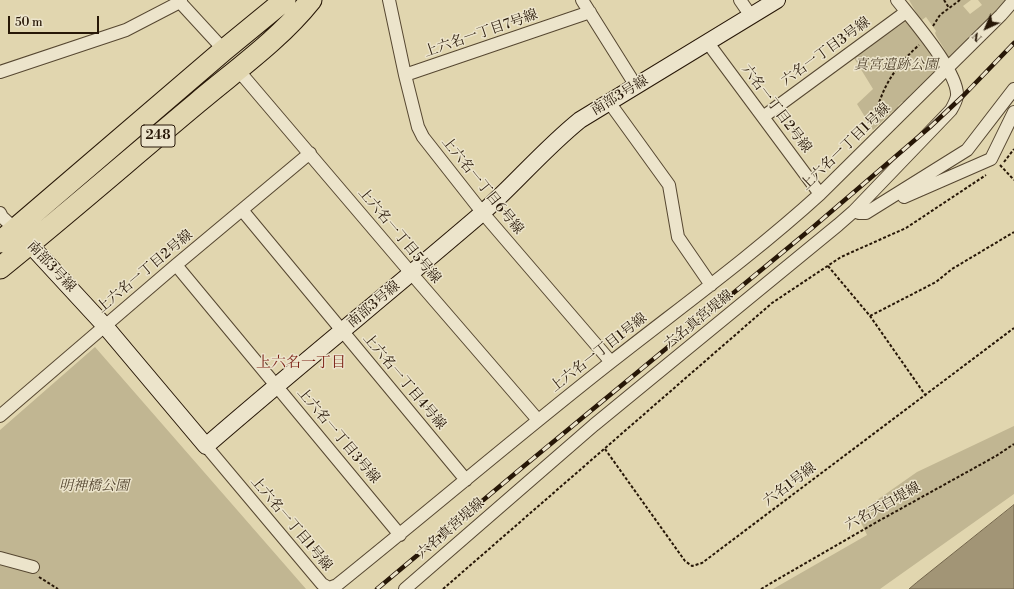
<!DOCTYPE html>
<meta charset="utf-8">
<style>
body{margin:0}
#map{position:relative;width:1014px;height:589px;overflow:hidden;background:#e1d6af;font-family:"Libre Bodoni",serif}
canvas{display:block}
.north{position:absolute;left:966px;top:8px;width:40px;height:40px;-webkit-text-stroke:3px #ece4cb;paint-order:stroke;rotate:224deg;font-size:11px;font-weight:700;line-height:16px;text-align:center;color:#271707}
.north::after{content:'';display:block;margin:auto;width:14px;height:18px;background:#271707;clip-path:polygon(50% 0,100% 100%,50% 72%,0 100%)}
.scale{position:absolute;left:8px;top:16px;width:91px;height:18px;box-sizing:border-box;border:2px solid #271707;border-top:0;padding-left:5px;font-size:12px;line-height:14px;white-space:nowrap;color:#271707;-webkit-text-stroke:3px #ece4cb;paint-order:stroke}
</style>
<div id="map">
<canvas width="1014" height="589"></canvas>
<div class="north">N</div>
<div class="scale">50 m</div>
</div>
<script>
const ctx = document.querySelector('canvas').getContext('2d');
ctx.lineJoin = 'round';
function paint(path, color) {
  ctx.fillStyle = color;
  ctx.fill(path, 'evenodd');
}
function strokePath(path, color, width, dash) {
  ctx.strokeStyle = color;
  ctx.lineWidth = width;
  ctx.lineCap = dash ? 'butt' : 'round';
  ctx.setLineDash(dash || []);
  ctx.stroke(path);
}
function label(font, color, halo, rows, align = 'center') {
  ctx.font = font + ' "Libre Bodoni","Noto Serif JP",serif';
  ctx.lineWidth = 3;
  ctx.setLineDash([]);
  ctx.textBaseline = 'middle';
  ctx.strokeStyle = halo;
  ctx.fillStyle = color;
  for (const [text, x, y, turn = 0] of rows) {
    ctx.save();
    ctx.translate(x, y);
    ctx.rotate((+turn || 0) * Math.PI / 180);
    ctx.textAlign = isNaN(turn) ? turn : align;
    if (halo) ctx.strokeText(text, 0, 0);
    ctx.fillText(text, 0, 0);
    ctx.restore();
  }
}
paint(new Path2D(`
 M909,0h62l-8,6 7,8 12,-9 -4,-5h33l-59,59 -5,-3c-2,-9 -9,-15 -12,-23l1,-2 -10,-14 -4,3 -5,-6z
 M909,19l32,46 -32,31v3l-4,4 -3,-1 -4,4 1,4 -6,1 -20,19 -16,-26 16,-15 -19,-31z
 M95,347l211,242h-306v-159z
 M1014,426v68l-134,95h-107l94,-54 -10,-21 60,-42z`), '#c1b692');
const water = new Path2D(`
 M1014,505v84h-105l7,-6z`);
paint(water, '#a29576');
strokePath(water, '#71634a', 1);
const street = new Path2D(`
 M178,0l46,50
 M389,0l16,75 13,52 5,10 59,75 129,150
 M582,0l54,86
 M740,0l11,16
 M708,43l112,151
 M238,70l173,203 127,147
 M0,72l126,-42 54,-28 1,-2
 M405,75l185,-63
 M609,102l60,83 9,52 33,48
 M763,117l143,-105
 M904,197l87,-38 23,-47
 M242,210l224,270
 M854,211l97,-101c3,-5 5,-9 6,-14 2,-23 -45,-77 -60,-96
 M0,213l2,4 13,12
 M176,265l224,270
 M0,416l176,-151 134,-112
 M206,446l116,138 7,4 8,-3c92,-74 181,-150 274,-223 70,-55 143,-108 209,-168l181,-179 13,-15
 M0,558l33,9
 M405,589l189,-164 244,-200 16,-14 5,2h7l101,-63 47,-61`);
const secondary = new Path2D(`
 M22,236l83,90 101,120c91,-79 184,-154 275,-232 34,-30 63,-65 99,-94l197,-120`);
const highway = new Path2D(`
 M0,242l224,-192 61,-50
 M0,268c67,-54 131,-110 197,-165 39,-33 82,-63 114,-103`);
strokePath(street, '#564731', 14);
strokePath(secondary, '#271707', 18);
strokePath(highway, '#271707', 23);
strokePath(new Path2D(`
 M944,0l5,8
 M933,26l7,-11 20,-15
 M879,121l-3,-8 1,-4c8,-27 21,-45 42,-64
 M1004,162l10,-13
 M1000,165l14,15
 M828,266l42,50 56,80
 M870,316l66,-34 16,-13 62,-37
 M605,449l80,112 7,5 10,-3 312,-235
 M39,577l19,12
 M443,589l329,-286 69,-46 65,-29 80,-53
 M761,589l114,-66 121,-67 18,-12`), '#271707', 2, [3, 2]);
strokePath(street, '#ece4cb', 12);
strokePath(secondary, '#ece4cb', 16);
strokePath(highway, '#e1d6af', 21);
const rail = new Path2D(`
 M377,589l147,-123 288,-238 118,-101 33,-31 51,-53`);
strokePath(rail, '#271707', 4.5);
strokePath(rail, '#ece4cb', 3, [9]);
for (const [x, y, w] of [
 [158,136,34]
]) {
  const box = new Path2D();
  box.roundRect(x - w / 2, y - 11, w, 22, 3);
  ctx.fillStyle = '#ece4cb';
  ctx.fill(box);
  strokePath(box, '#271707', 1);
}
label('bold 13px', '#271707', null, [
 ["248",158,136]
]);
label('14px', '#271707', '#ece4cb', [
 ["上六名一丁目7号線",481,34,-19],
 ["六名一丁目3号線",826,52,-36],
 ["南部3号線",620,96,-31],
 ["六名一丁目2号線",776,109,53],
 ["上六名一丁目1号線",846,147,-44],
 ["上六名一丁目6号線",482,186,51],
 ["上六名一丁目5号線",399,236,50],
 ["南部3号線",51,267,47],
 ["上六名一丁目2号線",145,272,-40],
 ["南部3号線",374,305,-40],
 ["六名真宮堤線",699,320,-39],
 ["上六名一丁目1号線",599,353,-38],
 ["上六名一丁目4号線",404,382,50],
 ["上六名一丁目3号線",338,436,50],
 ["六名1号線",790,485,-37],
 ["六名天白堤線",883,507,-29],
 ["上六名一丁目1号線",291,524,50],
 ["六名真宮堤線",451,529,-41]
]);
label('italic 14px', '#554731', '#ece4cb', [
 ["真宮遺跡公園",896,66],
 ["明神橋公園",94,487]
]);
label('15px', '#7a1f14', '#ece4cb', [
 ["上六名一丁目",301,363]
]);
</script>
